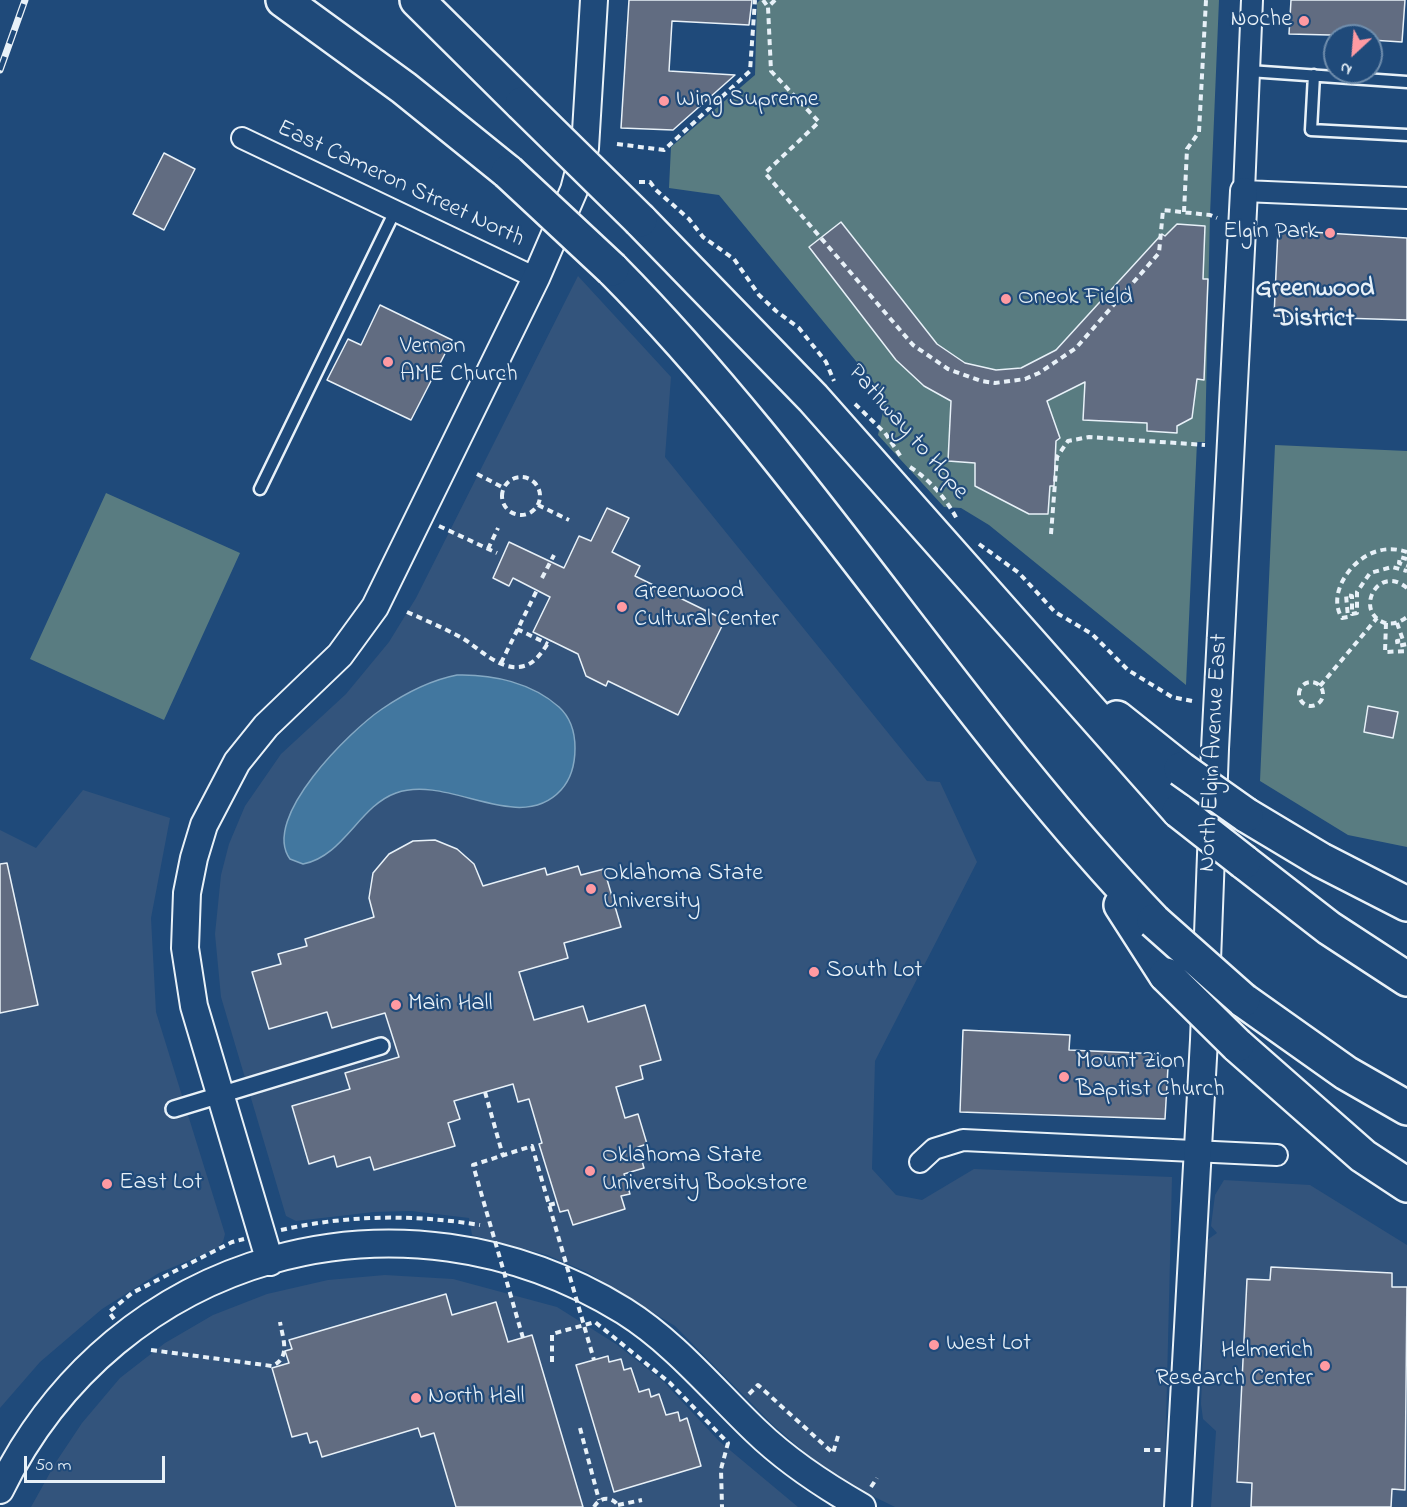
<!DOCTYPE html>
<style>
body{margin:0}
#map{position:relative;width:1407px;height:1507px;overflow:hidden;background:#1f4a7a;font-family:"Indie Flower",sans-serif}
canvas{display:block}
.north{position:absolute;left:1323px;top:24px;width:60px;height:60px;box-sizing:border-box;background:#1f4a7a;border:2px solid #6f8dac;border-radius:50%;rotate:206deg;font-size:16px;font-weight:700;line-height:24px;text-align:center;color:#e8f1f8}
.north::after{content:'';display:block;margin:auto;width:21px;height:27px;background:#ff9aa2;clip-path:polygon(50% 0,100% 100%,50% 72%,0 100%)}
.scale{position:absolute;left:24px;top:1456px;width:141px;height:27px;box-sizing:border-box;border:3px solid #e8f1f8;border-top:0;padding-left:8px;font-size:18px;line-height:21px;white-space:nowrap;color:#e8f1f8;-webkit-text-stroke:4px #1f4a7a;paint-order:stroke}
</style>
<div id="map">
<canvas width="1407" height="1507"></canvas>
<div class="north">N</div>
<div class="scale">50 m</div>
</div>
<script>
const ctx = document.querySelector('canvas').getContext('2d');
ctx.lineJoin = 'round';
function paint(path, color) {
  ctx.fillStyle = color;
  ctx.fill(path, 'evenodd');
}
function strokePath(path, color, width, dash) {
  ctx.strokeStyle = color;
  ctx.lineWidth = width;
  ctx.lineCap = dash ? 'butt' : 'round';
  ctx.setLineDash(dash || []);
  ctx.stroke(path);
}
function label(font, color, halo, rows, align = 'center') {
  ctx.font = font + ' "Indie Flower",sans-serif';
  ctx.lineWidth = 4.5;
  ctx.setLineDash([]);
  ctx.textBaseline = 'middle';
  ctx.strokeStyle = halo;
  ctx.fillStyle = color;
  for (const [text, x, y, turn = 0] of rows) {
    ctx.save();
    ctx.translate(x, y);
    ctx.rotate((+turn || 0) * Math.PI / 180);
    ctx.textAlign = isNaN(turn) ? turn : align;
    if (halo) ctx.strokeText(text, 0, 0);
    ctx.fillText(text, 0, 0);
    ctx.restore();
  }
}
paint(new Path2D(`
 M578,276l93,101 -6,80 262,324 13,1 37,80 -102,199 -3,108 24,26 26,5 52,-31 198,8 -8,330h-269l-41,-20 -44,-30 -38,-33 -97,-98 -88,-54 -40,-17 -75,-20 -3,-17 -58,-7 -37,1 -78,9 -10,-5 -65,-219 -6,-63 6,-59 8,-31 16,-38 36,-52 65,-60 43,-52 27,-44z
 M83,790l87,28 -19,100 5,94 69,222 -2,8 -7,7 -57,24 -57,36 -62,53 -40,46v-578l36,18z
 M1224,1180l86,5 97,60v262h-196l5,-76 -13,-12 -2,-15 6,-164 10,-7 -6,-7 4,-31z
 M385,1275l68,4 104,28 59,37 47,37 56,60 79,66h-767l25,-45 26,-39 38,-45 45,-35 48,-28 54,-21 61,-14z`), '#33547c');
paint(new Path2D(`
 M760,0h459l-9,215 -5,227h-8l-11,243 -197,-160 -28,-17 -17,-1 -66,-72 6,-28 -10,-24 -155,-188 -50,-7 2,-41 84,-72 2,-72z
 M1275,445l132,6v396l-59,-12 -88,-54z
 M106,493l134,60 -76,167 -134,-61z`), '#597c81');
const water = new Path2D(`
 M457,675c36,-1 75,8 102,32 12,11 16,25 16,41 0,15 -4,31 -14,42 -42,46 -112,-16 -165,3 -37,13 -52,63 -93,71l-13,-5c-30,-41 61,-129 92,-150 22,-15 49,-29 75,-34z`);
paint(water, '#42779f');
strokePath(water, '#84a8c3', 1.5);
const building = new Path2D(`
 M629,0h123l-3,25 -77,-4 -3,50 66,4 -62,55 -52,-2z
 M1291,0h114l-3,42 -31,-2v-4l-82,-2z
 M164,153l31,16 -31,61 -31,-16z
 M841,222l96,122 28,19 31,7 25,-2 35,-18 106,-116 3,2 12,-12 28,2 -2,53h5l-4,101 -7,-1 -5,39 -15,8v7l-30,-2v-8l-64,-3 2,-38 -38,19 13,37 -4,3 -2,45h-4l-2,28h-19l-54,-28v-23l-27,-2 3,-60 -27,-15 -28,-26 -87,-113z
 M1278,230l129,8v82l-133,-4z
 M380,305l72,35 -41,80 -84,-40 21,-41 13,6z
 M607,508l22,10 -17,34 28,14 -5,10 90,44 -47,95 -70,-34 -2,5 -20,-10 -8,-22 -45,-22 17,-35 -37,-19 -4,8 -16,-8 16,-36 55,26 15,-32 12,5z
 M1368,706l30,6 -5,26 -29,-6z
 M435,840l22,9 17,15 9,22 62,-18 2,7 31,-9 3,9 23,-6 17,58 -57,16 4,15 -49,14 15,48 49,-14 5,16 57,-17 16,55 -21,6 3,13 -27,8 9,31 13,-4 9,30 -9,3 6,21 -20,6 6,20 -9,2 4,13 -52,16 -5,-15 -8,2 -21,-68 3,-1 -13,-44 -11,3 -5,-18 -59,17 6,18 -12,4 7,23 -81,24 -4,-13 -33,10 -3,-11 -25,8 -17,-58 58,-17 -5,-16 54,-16 -14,-44 -53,15 -5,-16 -58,17 -17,-57 29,-8 -3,-10 29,-8 -2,-7 69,-22 -5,-19 4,-25 16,-19 24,-13z
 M7,863l31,142 -38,8v-149z
 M963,1030l107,5 -1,15 91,4 -1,13h9l-3,52 -205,-7z
 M1271,1267l121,6v14h15l-2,203 -13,-1 -1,18h-140l1,-24 -15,-1 10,-203 23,1z
 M446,1294l6,21 44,-13 12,40 24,-7 51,172h-127l-22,-74 -13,4 -3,-9 -96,29 -5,-16 -7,2 -3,-10 -15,4 -20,-69 17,-5 -4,-12 7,-2 -3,-9z
 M608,1356l1,6 12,-3 3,11 7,-2 8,24 10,-3 2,8 8,-3 7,21 12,-3 2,9 7,-3 14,48 -87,26 -38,-127z`);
paint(building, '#616c81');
strokePath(building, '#e8f1f8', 1.5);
const service = new Path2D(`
 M1249,71l158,11
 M1314,75l-3,55 96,5
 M260,489l136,-280`);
const pedestrian = new Path2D(`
 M174,1109l207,-63`);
const minor = new Path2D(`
 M1252,0l-8,191 163,7
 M242,138l294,140
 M920,1162l14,-13 29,-9 314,15`);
const tertiary = new Path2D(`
 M270,1262l-76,-256 -9,-58 2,-55 7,-35 10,-33 33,-63 29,-36 74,-71 35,-48 161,-329 38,-88 11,-42 9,-148
 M0,1490c116,-238 401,-316 624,-179 51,32 89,79 132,120 31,30 69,55 106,76
 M1178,1507l26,-467 11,-291 29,-558`);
const motorway = new Path2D(`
 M283,0l121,88 104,84
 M417,0l105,104
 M640,220l173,178 366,413
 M612,269c199,201 346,448 542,652
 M1117,718l64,51
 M1246,815l75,45 86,44
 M1244,862l85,66 78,51
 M1121,905l45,70
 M1243,1000l103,73 61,35
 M1237,1045l126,111 44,29`);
strokePath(service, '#e8f1f8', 15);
strokePath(pedestrian, '#e8f1f8', 20);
strokePath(minor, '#e8f1f8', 24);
strokePath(tertiary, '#e8f1f8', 30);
strokePath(motorway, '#e8f1f8', 38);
strokePath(new Path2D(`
 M763,0l5,7
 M775,0l-7,7 3,64 48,51 -54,51 148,172 35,24 33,12 14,2 30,-4 14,-6 37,-25 83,-95 4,-43 47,5 7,3
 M617,144l47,6 86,-79 5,-71
 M639,182h11l6,8 33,29 14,18 31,22 25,36 17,16 23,17 27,34 8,19
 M1184,212l3,-63 12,-17 7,-132
 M855,404l30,29 16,24
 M910,467c21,14 36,31 48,54
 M477,474l27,14
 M502 496a19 19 0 1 1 38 0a19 19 0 1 1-38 0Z
 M538,505l31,15
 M439,526l58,27
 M1051,534l6,-77 11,-16 21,-4 116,8
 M979,544l40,29 36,39 37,22 36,36 44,27 20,4
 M488,549l10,-21
 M1407,552c-9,-3 -19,-4 -29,-1 -25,6 -52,42 -36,67l6,-1 -2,-22 6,1v18l5,-1v-21l13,-19 22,-6 15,4
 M1407,559l-7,-2 -1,6 8,3
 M542,578l12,-23
 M1407,588c-29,-25 -54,24 -22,35 8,2 15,-1 22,-6
 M407,612c18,8 37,16 55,26 17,10 40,35 62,28 12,-3 20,-17 26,-26
 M1386,623l-1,29 22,-1
 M1397,623l6,17 -6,1 1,5 9,-2
 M517,629l31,15
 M501,663l37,-75
 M1299 694a12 12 0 1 1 24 0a12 12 0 1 1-24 0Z
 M1320,686l57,-68
 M485,1092l18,64
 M549,1205l8,-2
 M281,1230c66,-15 132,-16 199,-5
 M114,1319l-5,-7 23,-19 100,-51 12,-3
 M151,1350l121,16c19,-8 11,-27 8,-44
 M552,1362v-28l43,-12 75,61 58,60 -7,26 1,38
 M749,1394l9,-9 75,68 5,-17
 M580,1428l19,72
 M1144,1450h17
 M871,1487l6,-9
 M618,1505l24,-5
 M594,1507c6,-11 19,-11 25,0`), '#e8f1f8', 4, [6, 4.5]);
strokePath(service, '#1f4a7a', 10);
strokePath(pedestrian, '#1f4a7a', 15);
strokePath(minor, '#1f4a7a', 20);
strokePath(tertiary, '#1f4a7a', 26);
strokePath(motorway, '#1f4a7a', 33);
const rail = new Path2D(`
 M0,70l25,-70`);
strokePath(rail, '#e8f1f8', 7);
strokePath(rail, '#1f4a7a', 4.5, [14]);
const motorwayBridge = new Path2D(`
 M522,104l118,116
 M508,172l104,97
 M1181,769l65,46
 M1179,811l65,51
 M1154,921l89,79
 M1166,975l71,70`);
strokePath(motorwayBridge, '#e8f1f8', 38, []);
strokePath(new Path2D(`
 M523,1338l-50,-173 59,-19 62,214`), '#e8f1f8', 4, [6, 4.5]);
strokePath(motorwayBridge, '#1f4a7a', 33);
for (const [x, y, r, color] of [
 [1304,21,6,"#ff9aa2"],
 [664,101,6,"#ff9aa2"],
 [1330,233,6,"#ff9aa2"],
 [1006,299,6,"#ff9aa2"],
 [388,362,6,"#ff9aa2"],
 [622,607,6,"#ff9aa2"],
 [591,889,6,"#ff9aa2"],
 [814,972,6,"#ff9aa2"],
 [396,1005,6,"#ff9aa2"],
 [1064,1077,6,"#ff9aa2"],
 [590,1171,6,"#ff9aa2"],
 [107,1184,6,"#ff9aa2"],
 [934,1345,6,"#ff9aa2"],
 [1325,1366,6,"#ff9aa2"],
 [416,1398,6,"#ff9aa2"]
]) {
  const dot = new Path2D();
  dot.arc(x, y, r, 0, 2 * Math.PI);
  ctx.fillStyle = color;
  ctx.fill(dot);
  strokePath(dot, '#1f4a7a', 2);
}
label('24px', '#e8f1f8', '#1f4a7a', [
 ["Noche",1292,21,"right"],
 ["Wing Supreme",676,101],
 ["Elgin Park",1318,233,"right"],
 ["Oneok Field",1018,299],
 ["Vernon",400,348],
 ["AME Church",400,376],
 ["Greenwood",634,593],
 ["Cultural Center",634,621],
 ["Oklahoma State",603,875],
 ["University",603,903],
 ["South Lot",826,972],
 ["Main Hall",408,1005],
 ["Mount Zion",1076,1063],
 ["Baptist Church",1076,1091],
 ["Oklahoma State",602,1157],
 ["University Bookstore",602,1185],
 ["East Lot",119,1184],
 ["West Lot",946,1345],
 ["Helmerich",1313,1352,"right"],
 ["Research Center",1313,1380,"right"],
 ["North Hall",428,1398]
], 'left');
label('24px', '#e8f1f8', '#1f4a7a', [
 ["East Cameron Street North",400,185,25],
 ["Pathway to Hope",907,433,49],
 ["North Elgin Avenue East",1215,753,-87]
]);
label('bold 26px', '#e8f1f8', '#1f4a7a', [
 ["Greenwood",1315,291],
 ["District",1315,321]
]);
</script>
